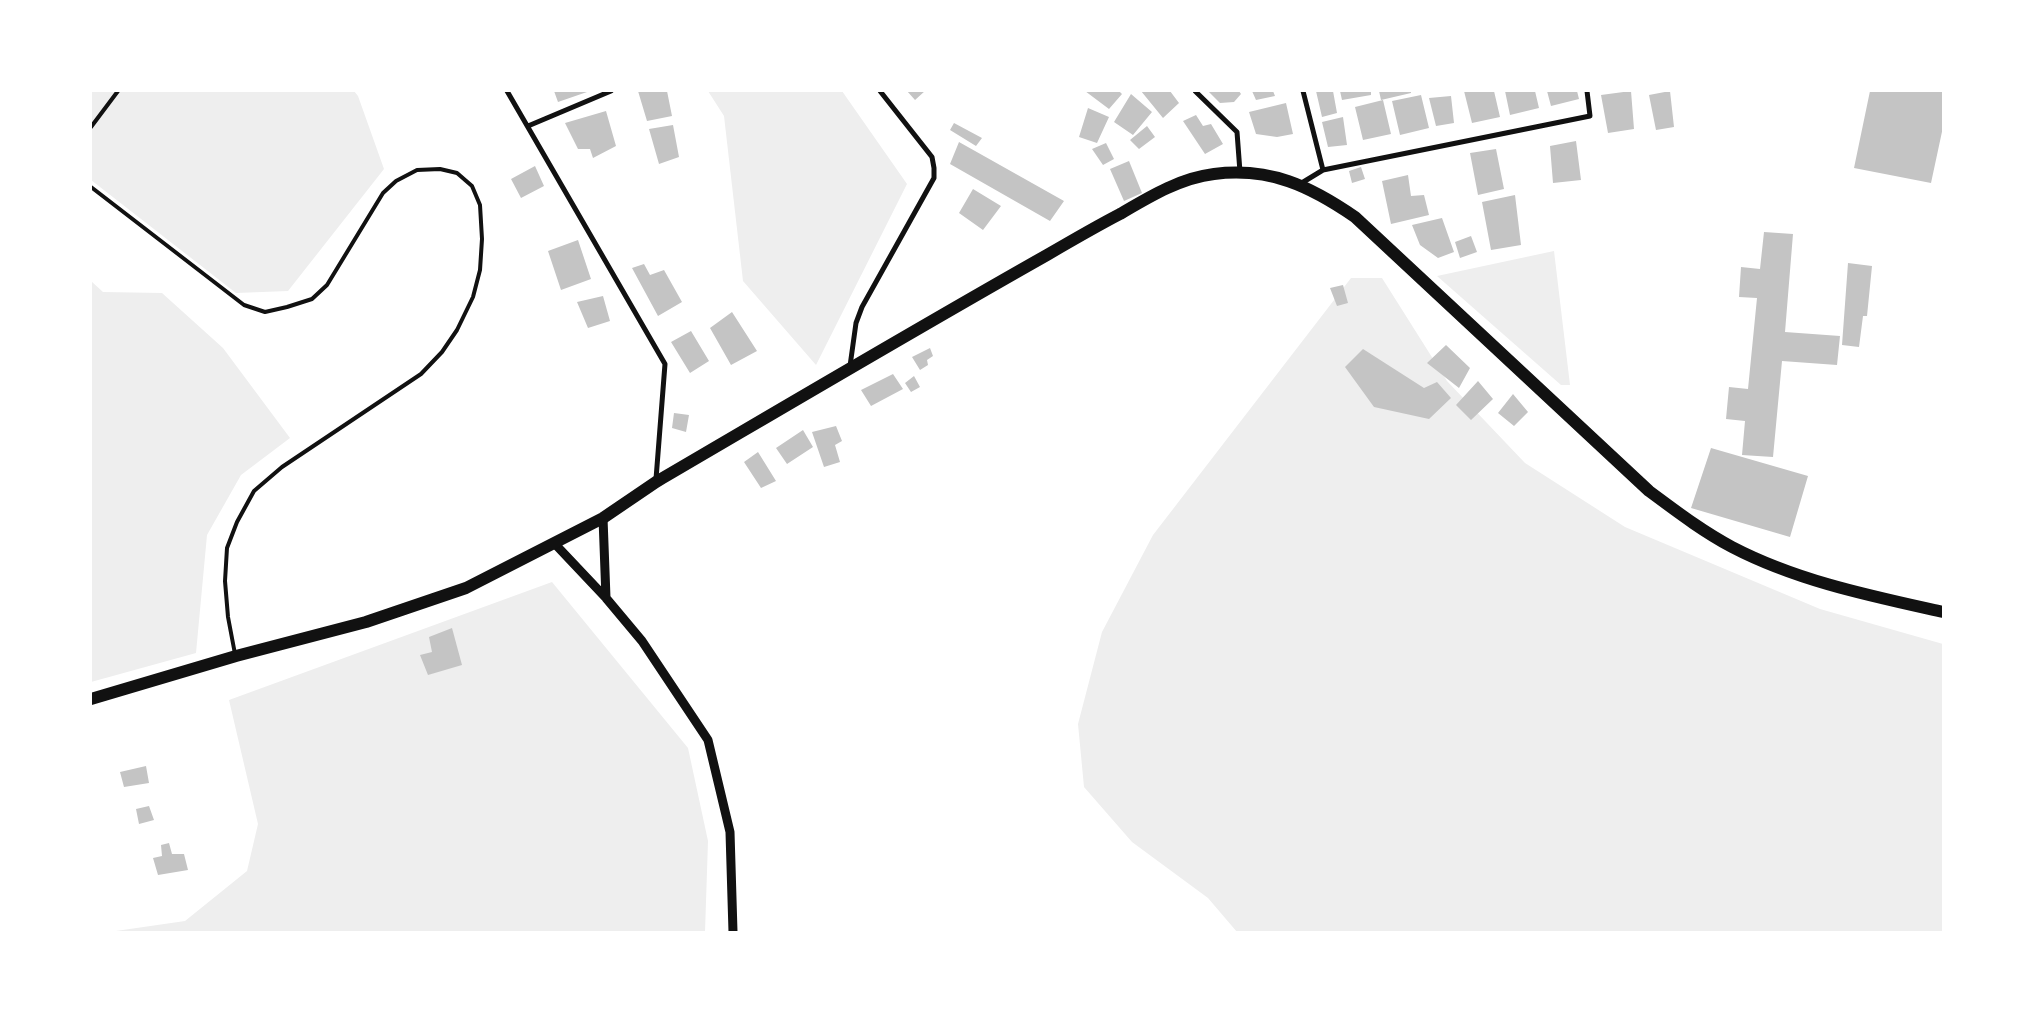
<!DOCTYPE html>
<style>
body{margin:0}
#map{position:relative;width:2034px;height:1023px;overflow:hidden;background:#fff;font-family:"Nunito Sans",sans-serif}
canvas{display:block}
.frame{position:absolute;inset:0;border:92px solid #fff;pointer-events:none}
</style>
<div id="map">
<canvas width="2034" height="1023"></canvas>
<div class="frame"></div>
</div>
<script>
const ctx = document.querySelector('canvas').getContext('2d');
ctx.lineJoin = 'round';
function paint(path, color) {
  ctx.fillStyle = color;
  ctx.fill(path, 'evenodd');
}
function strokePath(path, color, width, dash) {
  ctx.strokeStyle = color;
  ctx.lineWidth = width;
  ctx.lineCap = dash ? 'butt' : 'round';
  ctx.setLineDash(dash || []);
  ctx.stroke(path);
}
paint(new Path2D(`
 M91,91h263l4,5 26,73 -96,122 -52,2 -145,-113z
 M708,91h134l65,93 -91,181 -73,-84 -19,-165z
 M1554,251l16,134h-9l-124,-109z
 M1351,278h31l65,103 78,82 100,64 195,82 123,35v288h-706l-29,-34 -76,-56 -48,-55 -6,-63 24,-92 51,-97z
 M91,281l12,11 59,1 61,55 67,90 -49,37 -34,60 -11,118 -105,29z
 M552,582l136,166 20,93 -3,91h-596l76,-11 62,-50 11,-47 -29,-124z`), '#eee');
paint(new Path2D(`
 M554,91h33v1l-29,10z
 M638,91h29l5,25 -25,5z
 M907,91h18l-10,9z
 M1085,91h34l3,3 -13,15z
 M1141,91h29l9,12 -16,15z
 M1208,91h31l2,3 -7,8 -14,1z
 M1252,91h21l2,5 -19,4z
 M1316,91h17l4,22 -15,4z
 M1340,91h31v4l-29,5z
 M1379,91h32v2l-30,7z
 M1464,91h30l6,26 -28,6z
 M1505,91h30l4,17 -29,7z
 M1547,91h30l2,8 -28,7z
 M1631,91l3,38 -26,4 -7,-38z
 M1670,91l4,36 -18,3 -7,-35z
 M1870,91h73v36l-12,56 -77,-15z
 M1131,94l21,18 -19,23 -19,-13z
 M1421,95l8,33 -29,7 -8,-34z
 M1451,96l3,27 -18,3 -7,-28z
 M1383,100l8,34 -28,6 -8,-33z
 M1286,103l7,31 -16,3 -21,-3 -7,-22z
 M1088,108l21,9 -12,26 -18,-6z
 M606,111l10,35 -23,12 -3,-9h-12l-13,-26z
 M1196,115l7,11 8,-2 12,20 -18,10 -22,-33z
 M1343,117l4,28 -19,2 -6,-25z
 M954,123l28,15 -6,8 -26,-16z
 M673,125l6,32 -20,7 -10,-35z
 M1147,126l8,11 -16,12 -9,-9z
 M1576,141l5,39 -28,3 -3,-37z
 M959,142l105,59 -14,20 -100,-57z
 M1106,143l8,16 -11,6 -11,-16z
 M1496,149l8,40 -26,6 -8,-42z
 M1129,161l13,32 -18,8 -14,-32z
 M535,166l9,20 -23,12 -10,-19z
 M1361,167l4,12 -13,4 -3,-12z
 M1408,175l3,21 13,-1 5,20 -38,9 -9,-43z
 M973,189l28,17 -18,24 -24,-17z
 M1515,195l6,50 -30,5 -9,-48z
 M1442,218l12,34 -16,6 -18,-13 -8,-20z
 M1764,232l29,2 -8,98 55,4 -3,29 -55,-4 -9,96 -31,-2 3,-34 -19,-2 3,-32 19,2 9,-91 -18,-1 2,-30 19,2z
 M1471,236l6,16 -17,6 -5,-16z
 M578,240l13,39 -30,11 -13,-39z
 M1848,263l24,3 -5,50h-4l-4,31 -17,-2z
 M644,264l6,11 14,-5 18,32 -24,14 -26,-48z
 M1343,285l5,18 -11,3 -7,-18z
 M603,296l7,25 -22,7 -11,-26z
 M732,312l25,39 -26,14 -21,-37z
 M691,331l18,30 -19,12 -19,-31z
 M1446,345l24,23 -11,20 -32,-25z
 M930,348l3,8 -6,4 1,5 -8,5 -8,-13z
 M1363,349l61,39 13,-6 14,16 -22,21 -55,-12 -29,-40z
 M893,374l10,15 -32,17 -10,-16z
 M914,376l6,11 -9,5 -6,-9z
 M1478,381l15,18 -22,21 -15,-15z
 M1513,394l15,18 -14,14 -16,-13z
 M674,413l15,2 -3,17 -14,-4z
 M836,426l6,15 -7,4 5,17 -16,5 -12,-35z
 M803,430l10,17 -26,17 -11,-16z
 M1711,448l97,28 -18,61 -99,-29z
 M758,452l18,29 -15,7 -17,-26z
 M452,628l10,37 -34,10 -8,-20 12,-3 -3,-15z
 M146,766l3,17 -25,4 -4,-15z
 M149,806l5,14 -15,4 -3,-15z
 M169,843l3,11h12l4,16 -30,5 -5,-17 9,-2 -1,-11z`), '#c4c4c4');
strokePath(new Path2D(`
 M91,127l27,-36
 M91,187l153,118 21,7 22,-5 25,-8 15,-14 56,-92 13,-12 21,-11 23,-1 17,4 15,13 8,19 2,34 -2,31 -7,27 -16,33 -15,22 -21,22 -139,93 -28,24 -17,31 -10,26 -2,33 3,36 7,37`), '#111', 4);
strokePath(new Path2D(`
 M507,91l158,273 -9,115
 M1195,91l42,41 3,40
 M1303,91l20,79
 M528,126l83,-35
 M1300,184l23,-14 267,-54 -3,-25
 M850,366l6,-43 6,-16 72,-129v-10l-2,-11 -52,-66`), '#111', 5);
strokePath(new Path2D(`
 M603,518l3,80
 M555,544l51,54 36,43 66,99 22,92 3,100`), '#111', 9);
strokePath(new Path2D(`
 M91,699l145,-43 130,-34 100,-34 137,-70 53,-36c130,-76 260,-153 391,-227 24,-14 48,-28 73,-41 29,-17 60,-36 94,-40 56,-7 96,12 141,43l294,274c27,20 53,40 83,56 65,34 139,49 211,65`), '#111', 12);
</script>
